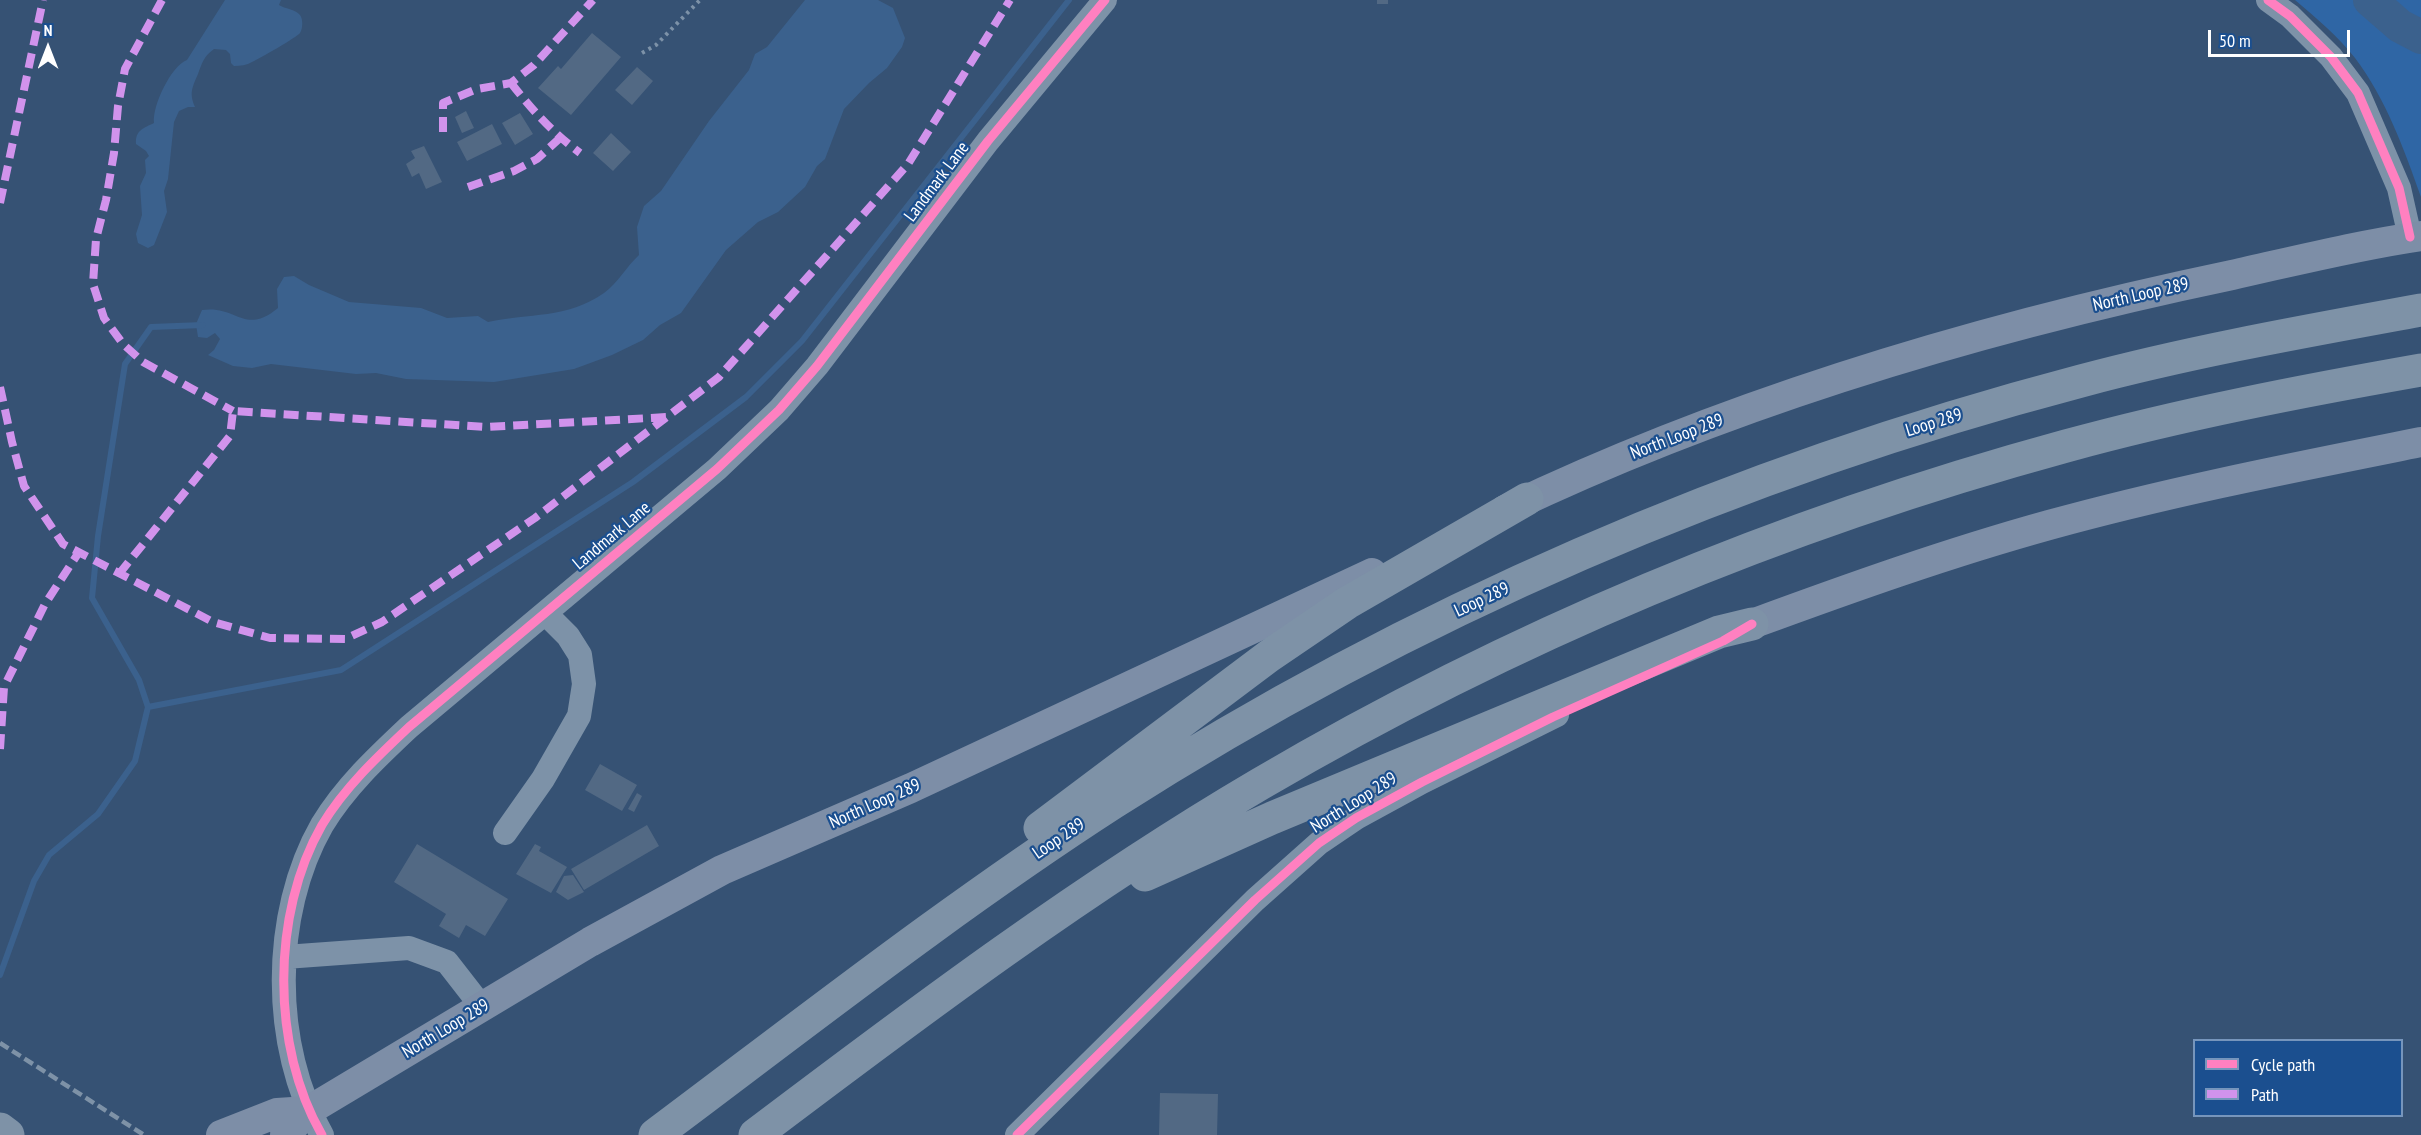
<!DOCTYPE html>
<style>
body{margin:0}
#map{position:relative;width:2421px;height:1135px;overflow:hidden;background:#365274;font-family:"PT Sans Narrow",sans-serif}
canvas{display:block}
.legend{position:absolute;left:2193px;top:1039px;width:210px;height:78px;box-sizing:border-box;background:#1b4f8f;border:2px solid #7695bc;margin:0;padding:8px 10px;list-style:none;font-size:18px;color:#fff}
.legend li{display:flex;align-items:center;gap:12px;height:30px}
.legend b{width:30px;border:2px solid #7695bc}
.north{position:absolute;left:18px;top:18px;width:60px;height:60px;-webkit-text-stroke:4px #1b4f8f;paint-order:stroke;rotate:0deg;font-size:16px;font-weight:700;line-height:24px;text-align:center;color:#fff}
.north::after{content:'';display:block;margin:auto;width:21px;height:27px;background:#fff;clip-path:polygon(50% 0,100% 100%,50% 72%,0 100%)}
.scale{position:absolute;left:2208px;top:30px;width:142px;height:27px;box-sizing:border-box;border:3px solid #fff;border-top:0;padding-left:8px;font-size:18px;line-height:21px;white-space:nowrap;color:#fff;-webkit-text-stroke:4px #1b4f8f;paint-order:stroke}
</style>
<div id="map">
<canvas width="2421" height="1135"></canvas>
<ul class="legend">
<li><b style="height:8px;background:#ff80c0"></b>Cycle path</li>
<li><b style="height:8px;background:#d193ec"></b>Path</li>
</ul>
<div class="north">N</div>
<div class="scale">50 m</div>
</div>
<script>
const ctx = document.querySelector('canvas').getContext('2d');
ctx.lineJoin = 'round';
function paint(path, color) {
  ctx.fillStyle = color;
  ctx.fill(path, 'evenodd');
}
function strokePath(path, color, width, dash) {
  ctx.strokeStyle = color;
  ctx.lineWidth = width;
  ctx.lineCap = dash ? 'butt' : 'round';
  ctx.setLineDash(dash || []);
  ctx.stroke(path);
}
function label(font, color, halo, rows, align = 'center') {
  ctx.font = font + ' "PT Sans Narrow",sans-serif';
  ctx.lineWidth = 4.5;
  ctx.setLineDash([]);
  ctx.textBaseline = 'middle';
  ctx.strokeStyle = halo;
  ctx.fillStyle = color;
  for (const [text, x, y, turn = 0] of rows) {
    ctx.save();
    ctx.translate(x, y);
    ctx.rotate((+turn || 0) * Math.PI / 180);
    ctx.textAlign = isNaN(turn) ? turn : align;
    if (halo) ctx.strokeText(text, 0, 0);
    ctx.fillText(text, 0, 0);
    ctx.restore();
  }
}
paint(new Path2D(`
 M2295,0h126v197c-17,-48 -35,-98 -66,-139 -17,-22 -39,-40 -60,-58z`), '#2f66a5');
paint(new Path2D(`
 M225,0h56l-2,5c6,4 16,4 21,10 3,4 3,13 0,18 -3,4 -41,26 -48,29 -5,3 -12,4 -18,4l-3,-3 -1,-9 -4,-4 -12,-1c-10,7 -12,14 -16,25 -6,14 -9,19 -3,33h-7l-9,4 -5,11 -6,57 -4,12 3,21 -13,33 -6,3 -10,-5 -2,-9 6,-19 -2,-29 6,-13 -1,-13 4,-4 -3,-5 -10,-7c-1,-14 8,-16 18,-21 -2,-17 17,-57 33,-63z
 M805,0h73l15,8 12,30 -3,9 -15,21 -18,15 -25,26 -19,50 -8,7 -12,21 -27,25 -20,10 -32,28 -45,63 -21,12 -17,15 -31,15 -38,14 -80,13 -88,-3 -30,-6 -20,1 -85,-10 -19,4 -19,-2 -25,-11 6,-5 6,-11 -5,-6 -8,5 -9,-1 -2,-13 6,-14c36,-5 42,26 76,-2l-1,-19 7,-12 10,-1 15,9 40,17 72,6 26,10 31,-2 10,6c41,-9 79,-3 116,-29 14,-10 22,-26 35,-38l-2,-28 7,-21 17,-15 48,-70 40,-51 6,-16 12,-7z`), '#3b618d');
strokePath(new Path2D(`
 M148,707l193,-37 292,-188 113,-85 56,-56 267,-341
 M0,975l34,-94 15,-26 49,-41 37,-53 13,-54 -9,-27 -47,-82 6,-62 27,-172 26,-37 52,-2`), '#3b618d', 6);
strokePath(new Path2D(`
 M2370,0l30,26 21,11`), '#3b618d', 34);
paint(new Path2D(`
 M1377,0h11v4h-11z
 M592,33l29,24 -50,58 -33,-27 20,-22 3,3z
 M637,67l16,14 -21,24 -17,-15z
 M466,111l8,17 -12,5 -7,-16z
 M520,113l13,21 -18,11 -13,-22z
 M492,124l10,20 -35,17 -10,-19z
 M611,133l20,19 -18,19 -20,-18z
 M424,146l18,36 -16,7 -7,-16 -7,4 -6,-13 9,-6 -4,-7z
 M600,764l37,21 -15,26 -37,-21z
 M637,793l5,3 -8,16 -6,-3z
 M647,825l12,21 -75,44 -13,-21z
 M417,844l91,55 -23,37 -19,-11 -7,13 -20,-12 7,-12 -52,-32z
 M535,844l6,3 -2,4 28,16 -16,26 -35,-19z
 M573,875l11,17 -16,8 -12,-8 8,-16z
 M1160,1093l58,1 -1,41h-58z`), '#526984');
strokePath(new Path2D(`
 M642,53l14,-8 44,-45`), '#7d92a8', 4, [3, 4.5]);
strokePath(new Path2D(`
 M2268,0l22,16 41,41 27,36 41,95 11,49
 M505,833l38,-54 36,-63 5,-32 -4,-29 -12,-19 -22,-22
 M285,957l124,-9 38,14 35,45
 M322,1135c-51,-88 -51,-221 0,-310 23,-38 55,-68 87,-98l308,-258 62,-59 38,-44 171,-225 117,-141
 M1017,1135l238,-235 64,-57 37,-25 66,-36 135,-67`), '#7d92a8', 24);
strokePath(new Path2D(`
 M1505,510c230,-110 478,-183 727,-235 63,-14 126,-30 189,-39
 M1752,624c98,-36 196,-71 297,-99 123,-34 247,-58 372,-83
 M221,1135l56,-22 31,-2
 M285,1135l23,-24 282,-169 132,-72 189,-82 461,-215`), '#7d8ea7', 30);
strokePath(new Path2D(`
 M1040,828l229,-172 78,-53 180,-104
 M1145,875l127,-57 447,-186 33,-8
 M0,1129l8,6
 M655,1135c151,-113 300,-230 458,-332 298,-191 626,-332 968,-422 112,-30 226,-50 340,-71
 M755,1135c164,-124 328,-247 505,-351 252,-148 524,-261 806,-338 117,-32 236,-55 355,-76`), '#7e92a7', 33);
strokePath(new Path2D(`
 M0,1043l144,92`), '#7e92a7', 4.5, [10, 4.5]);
strokePath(new Path2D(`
 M162,0l-37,69 -7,37 -4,47 -8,47 -10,39 -3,45 11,34 19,26 20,18 90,49
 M511,83c21,27 42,50 69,70
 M443,132v-29l34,-14 34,-6 23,-18 59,-65
 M468,187l46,-16 23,-12 23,-21
 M0,203l43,-203
 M0,387l12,55 12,44 39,58 150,78 57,16 75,1 37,-17 153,-104 184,-141 189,-213 102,-164
 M119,574l111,-138 3,-25 253,16 182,-10
 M0,749l4,-62 41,-83 34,-52`), '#d193ec', 8, [15, 8]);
strokePath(new Path2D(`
 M2268,0l22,16 41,41 27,36 41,95 11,49
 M322,1135c-51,-88 -51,-221 0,-310 23,-38 55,-68 87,-98l308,-258 62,-59 38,-44 171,-225 117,-141
 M1017,1135l238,-235 64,-57 37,-25 66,-36 131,-65 170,-76 29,-17`), '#ff80c0', 9);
label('18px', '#fff', '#1b4f8f', [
 ["Landmark Lane",937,182,-53],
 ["North Loop 289",2141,295,-13],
 ["Loop 289",1934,423,-17],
 ["North Loop 289",1677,437,-21],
 ["Landmark Lane",612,536,-40],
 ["Loop 289",1482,600,-25],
 ["North Loop 289",1354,803,-32],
 ["North Loop 289",875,804,-24],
 ["Loop 289",1059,839,-34],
 ["North Loop 289",446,1029,-31]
]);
</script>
